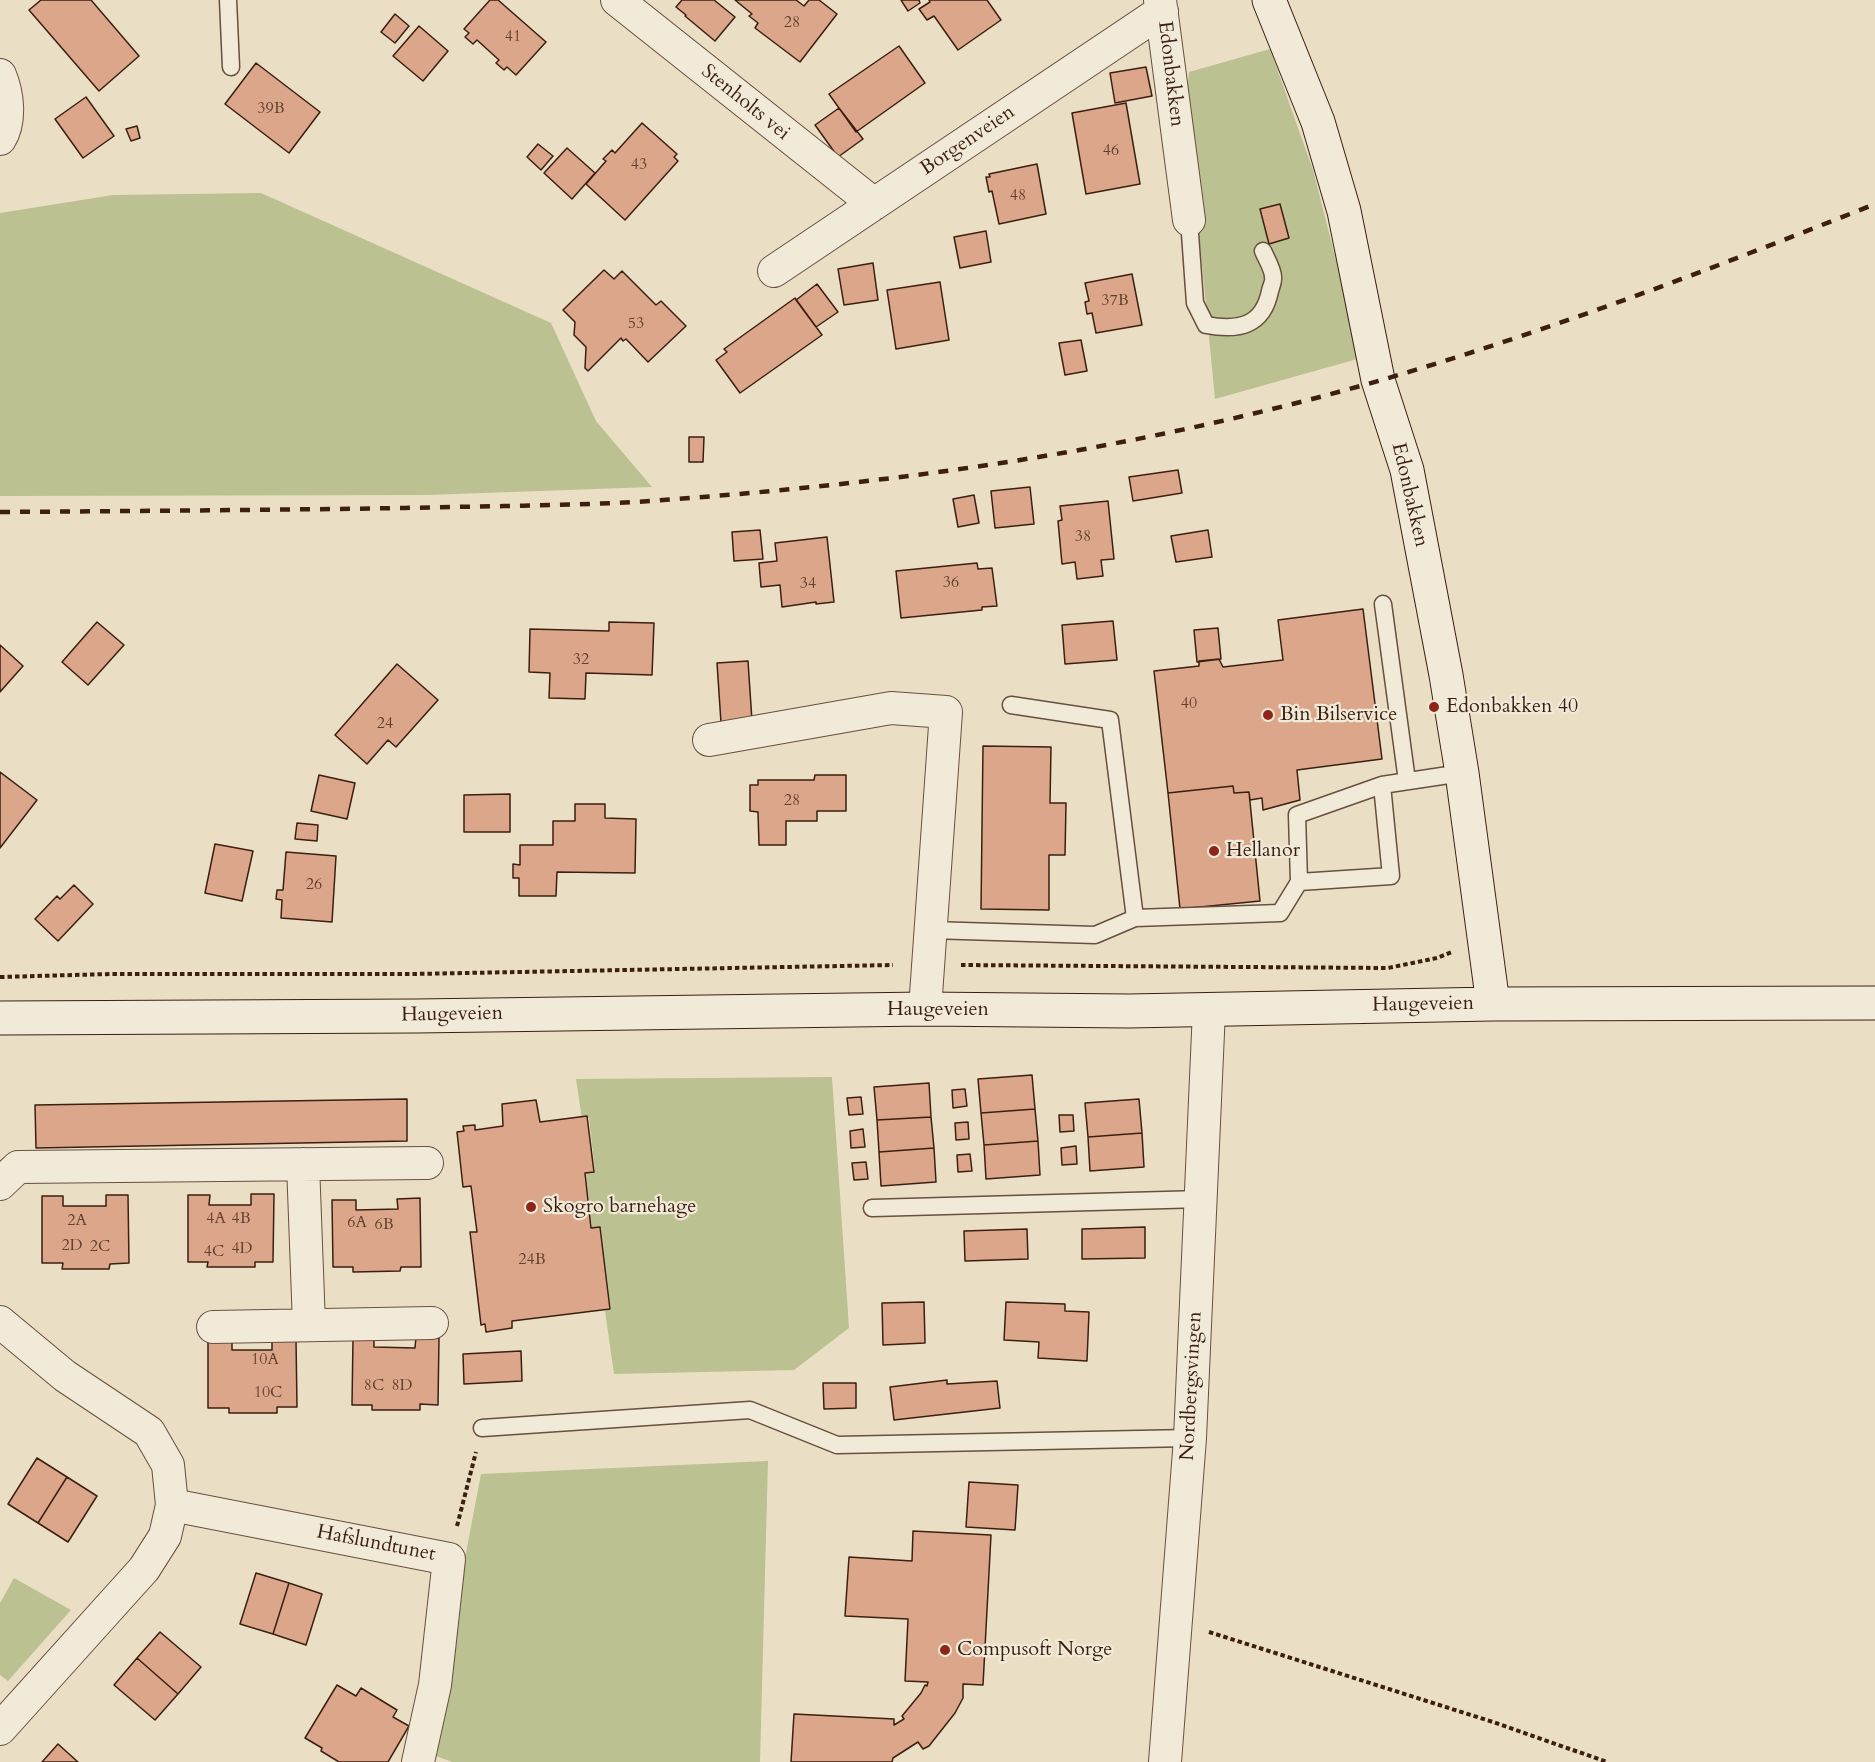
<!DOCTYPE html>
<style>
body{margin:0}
canvas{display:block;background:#eadfc4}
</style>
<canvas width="1875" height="1762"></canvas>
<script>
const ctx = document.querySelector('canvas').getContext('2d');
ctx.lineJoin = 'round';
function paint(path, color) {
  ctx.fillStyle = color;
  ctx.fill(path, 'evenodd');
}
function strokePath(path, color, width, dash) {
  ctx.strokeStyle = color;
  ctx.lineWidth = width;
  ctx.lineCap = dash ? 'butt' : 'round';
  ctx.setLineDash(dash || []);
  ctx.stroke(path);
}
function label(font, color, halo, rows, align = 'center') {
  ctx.font = font + ' Cardo,serif';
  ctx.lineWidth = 4.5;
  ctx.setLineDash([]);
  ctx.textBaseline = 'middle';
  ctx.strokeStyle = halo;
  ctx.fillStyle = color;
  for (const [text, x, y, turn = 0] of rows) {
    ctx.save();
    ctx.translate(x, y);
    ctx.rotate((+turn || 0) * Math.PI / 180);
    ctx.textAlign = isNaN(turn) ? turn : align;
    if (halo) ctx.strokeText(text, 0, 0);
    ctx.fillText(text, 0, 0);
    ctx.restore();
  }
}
paint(new Path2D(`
 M1270,49l43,121 48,188 -146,41 -29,-300 3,-27z
 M261,193l290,130 45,98 56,66 -225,8 -427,1v-283l113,-18z
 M832,1077l17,251 -55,42 -180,4 -9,-63 6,-2 -10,-81 -9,1 -6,-57 9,-1 -6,-53 -7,1 -6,-40z
 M768,1461l-8,301h-308l-24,-9 53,-279z
 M14,1578l57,32 -63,71 -8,-6v-72z`), '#bbc191');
const building = new Path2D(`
 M41,0h50l48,56 -40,35 -70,-81z
 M490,0h8l48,42 -30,33 -9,-8 -3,3 -8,-7 3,-3 -22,-20 -4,4 -8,-7 4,-4 -5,-4z
 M682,0h32l21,17 -20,24 -30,-25 1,-1 -10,-8z
 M735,0h61l8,6 5,-6h10l18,14 -37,48 -45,-34 3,-5 -9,-7 3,-2z
 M901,0h18l1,3 -12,8z
 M929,0h58l14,20 -43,30 -24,-34 -7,4 -8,-11 11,-7z
 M395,14l14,12 -14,17 -14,-11z
 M419,26l29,25 -25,30 -30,-25z
 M899,46l26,37 -69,49 -27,-38z
 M256,63l64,49 -31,41 -64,-49z
 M1146,67l6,29 -37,7 -5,-30z
 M86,97l28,39 -31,22 -28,-39z
 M1126,103l14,81 -54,10 -14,-81z
 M839,108l24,31 -25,18 -23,-32z
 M642,123l35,31 -3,3 4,4 -53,59 -39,-36 20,-23 -3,-2 9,-9 3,3z
 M137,126l3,12 -9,3 -5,-12z
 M538,144l15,12 -12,14 -14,-13z
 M567,148l28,25 -23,26 -28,-26z
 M1037,164l9,50 -47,10 -7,-33 -3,1 -3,-15h4l-1,-3z
 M1280,204l9,34 -20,6 -9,-35z
 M986,231l5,31 -31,6 -6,-31z
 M873,263l5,37 -34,5 -6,-36z
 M604,270l10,9 8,-8 34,34 5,-4 25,25 -38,36 -22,-23 -3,2 -2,-3 -33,33 -3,-3 1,-21 -12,-12 1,-13 -12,-12z
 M1132,274l10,51 -46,8 -4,-20 -5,1 -2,-12 4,-1 -4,-18z
 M940,282l9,58 -53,9 -9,-59z
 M817,284l21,28 -22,15 -20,-27z
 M795,298l27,37 -82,58 -24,-33 11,-8 -3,-3z
 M1081,340l6,31 -22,4 -6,-32z
 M689,437h15l-1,25h-14z
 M1178,470l4,23 -49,8 -4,-24z
 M1030,487l4,37 -39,4 -4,-37z
 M974,495l5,28 -21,4 -5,-28z
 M1108,501l6,58 -13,1 2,16 -26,3 -2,-17 -13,2 -4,-43 4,-1 -2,-14z
 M760,530l3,29 -29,2 -2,-29z
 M1208,530l4,27 -36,5 -5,-26z
 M827,537l7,65 -18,2v-2l-34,5 -2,-22 -19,2 -2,-24 18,-2 -2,-18z
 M977,563l1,6 14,-1 5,38 -15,1v3l-81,8 -5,-47z
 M1363,609l19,150 -85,11 3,30 -37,10 -1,-12 -12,2 -1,-8 -15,1 -1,-7 -65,7 -14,-122 45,-5v-5l20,-2 4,8 60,-7 -5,-40z
 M1113,621l4,39 -52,4 -3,-39z
 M97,622l27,23 -36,40 -26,-23z
 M609,622l45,1 -2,52 -66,-2 -1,26 -36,-1 1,-25 -21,-1 1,-43 79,2z
 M1218,628l3,31 -24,3 -3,-32z
 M0,645l23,21 -23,26z
 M748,661l4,60 -31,2 -4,-60z
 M397,664l41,36 -42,47 -8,-7 -21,24 -32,-29z
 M983,746l68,1 -1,56h16l-1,52h-16v55l-68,-1z
 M0,772l37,28 -37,48z
 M319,775l36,8 -8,36 -36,-8z
 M815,775h31v36h-29v10h-31v24h-27l-1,-33 -8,-1v-26h8v-5h56z
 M1233,786l1,7 15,-1 11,109 -80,8 -12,-116z
 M510,794v38h-46v-37z
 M575,804h30v14l31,1 -1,54 -78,-1 -1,24h-37v-18h-6v-14l7,1v-20h33v-24h22z
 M297,823l21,2 -1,16 -22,-2z
 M215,844l38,7 -11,50 -37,-8z
 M286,852l50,4 -4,66 -51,-4 1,-18 -6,-1 1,-9h6z
 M74,885l19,19 -35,37 -23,-22 22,-23 3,3z
 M1032,1075l3,34 -54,4 -3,-34z
 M929,1083l2,34 -54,3 -3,-33z
 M965,1089l2,17 -14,2 -1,-18z
 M861,1097l2,17 -14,1 -2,-17z
 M407,1099v42l-371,7 -1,-43z
 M1139,1099l3,34 -54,4 -3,-34z
 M536,1100l4,22 47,-6 7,56 -9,1 6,55 9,-1 10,82 -98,12v7l-26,4 -1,-8 -4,1 -11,-93h7l-6,-46 -8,1 -6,-55 7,-1 -1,-5 12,-1v5l28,-4 -1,-22z
 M1035,1109l3,32 -54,4 -3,-32z
 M1059,1115h14l1,16 -14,1z
 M931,1117l3,31 -55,4 -2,-32z
 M968,1122l1,17 -13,1 -1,-17z
 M863,1129l2,18 -14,1 -1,-17z
 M1142,1133l2,34 -54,4 -2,-34z
 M1038,1141l2,34 -54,4 -2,-34z
 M1076,1146l1,18 -15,1 -1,-17z
 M934,1148l2,34 -55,4 -2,-34z
 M970,1154l2,17 -14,1 -1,-17z
 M866,1162l2,17 -14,1 -2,-17z
 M251,1194h23l-1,68h-18v5h-48l1,-5h-20v-67h22l-1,10h42z
 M106,1195h22l1,68 -19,1 -1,5h-47l1,-6h-21v-67h21v10h43z
 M420,1198l1,69h-20l-1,4 -47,1v-5h-20l-1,-67h24v10l42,-1 -1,-10z
 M1145,1227v31l-63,1v-30z
 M1027,1229l1,30 -63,2 -1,-30z
 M924,1302l1,41 -42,2 -1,-42z
 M1006,1302l59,2v7l24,1 -2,49 -49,-3 1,-16 -35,-2z
 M416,1337h23l-1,68 -18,-1v6h-48v-5h-20l1,-67 21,1v8l41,1z
 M272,1339h24l1,68h-20v6h-48v-5h-21v-66h24v8h40z
 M521,1351l1,30 -58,3 -1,-30z
 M947,1380v4l50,-3 3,27 -106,12 -4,-33z
 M823,1383h33v25l-32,1z
 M37,1458l30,19 -29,46 -30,-19z
 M67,1477l30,19 -29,46 -30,-19z
 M969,1482l49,3 -3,45 -49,-3z
 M913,1531l78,4 -8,150 -20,-1v14l-8,15 -26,33 -6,3 -5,-7 -25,16 -1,4h-101l3,-48 100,5v6l10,-6 -2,-3 19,-23 4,-8 2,1 1,-4 -23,-1 3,-62 -63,-3 4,-59 63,4z
 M256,1573l33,10 -16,51 -33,-10z
 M289,1583l33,11 -16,51 -33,-11z
 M160,1632l41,35 -23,27 -41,-36z
 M137,1658l41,36 -23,26 -41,-35z
 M337,1685l19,11 5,-8 36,22 -4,7 16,9 -21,36h-49l-18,-11 1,-3 -17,-10z
 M58,1744l20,18h-36z`);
paint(building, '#dba689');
strokePath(building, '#3c1f11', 1.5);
const lane = new Path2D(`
 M228,0l3,67
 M1189,220l6,83 11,22c33,6 57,1 64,-34 1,-4 4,-10 3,-14 0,-8 -7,-19 -10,-26
 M1383,604l24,177
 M1011,705l99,15 25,198
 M1299,882l-2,-67 85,-30
 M930,930l165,5 40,-17 145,-5 19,-31 92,-6 -9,-91 80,-12
 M872,1208l330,-9
 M482,1428l268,-18 87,35 353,-7`);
const street = new Path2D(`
 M617,0l257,204
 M1160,0l29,220
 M0,75c8,19 11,46 0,64
 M774,271l388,-260
 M709,740l182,-32 55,4 -21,297
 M303,1164l6,161
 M0,1184l18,-17 409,-4
 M0,1322l65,54 84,56 19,33 4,40 -7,31 -21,33 -144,160
 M213,1327l219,-4
 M172,1505l277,54 -14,126 -17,77
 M1165,1762l25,-324 19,-428`);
const secondary = new Path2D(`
 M1269,0l49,122 26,89 34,169 29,90 39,205 16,98 31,231
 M0,1018l416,-2 509,-7 204,2 364,-7 382,-1`);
strokePath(lane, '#684f3e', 19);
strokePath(street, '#684f3e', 34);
strokePath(secondary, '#3c1f11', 35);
strokePath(new Path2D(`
 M961,965l427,3 49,-10 15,-6
 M0,977l110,-3h302l481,-9
 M457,1526l19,-74
 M1209,1632l284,90 114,40`), '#3c1f11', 4, [4.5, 3]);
strokePath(lane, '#f1ead9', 16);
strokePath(street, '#f1ead9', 32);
strokePath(secondary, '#f1ead9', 33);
strokePath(new Path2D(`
 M0,512c135,-1 270,-2 405,-4 77,-2 154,-2 231,-6 115,-8 230,-19 345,-36 136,-20 272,-49 404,-87 167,-49 329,-111 490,-175`), '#3c1f11', 4.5, [10, 10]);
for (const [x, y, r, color] of [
 [1434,707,6,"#8f2418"],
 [1268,715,6,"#8f2418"],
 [1214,851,6,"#8f2418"],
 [531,1207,6,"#8f2418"],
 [945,1650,6,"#8f2418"]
]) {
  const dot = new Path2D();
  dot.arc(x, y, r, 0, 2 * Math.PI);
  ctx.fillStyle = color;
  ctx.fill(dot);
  strokePath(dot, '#f1ead9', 2);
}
label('16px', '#64412f', null, [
 ["28",792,23],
 ["41",513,37],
 ["39B",271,109],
 ["46",1111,151],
 ["43",639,165],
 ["48",1018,196],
 ["37B",1115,301],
 ["53",636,324],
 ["38",1083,537],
 ["36",951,583],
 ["34",808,584],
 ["32",581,660],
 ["40",1189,704],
 ["24",385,724],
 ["28",792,801],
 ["26",314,885],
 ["4A",216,1219],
 ["4B",241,1219],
 ["2A",77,1221],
 ["6A",357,1223],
 ["6B",384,1225],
 ["2D",72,1246],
 ["2C",100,1247],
 ["4D",242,1249],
 ["4C",214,1252],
 ["24B",532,1260],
 ["10A",265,1360],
 ["8C",374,1386],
 ["8D",402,1386],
 ["10C",268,1393]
]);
label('20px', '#3c1f11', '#f1ead9', [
 ["Edonbakken",1170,74,83],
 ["Stenholts vei",745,103,39],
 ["Borgenveien",968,141,-34],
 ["Edonbakken",1409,495,77],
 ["Haugeveien",1423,1005,-1],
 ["Haugeveien",938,1010],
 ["Haugeveien",452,1015,-1],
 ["Nordbergsvingen",1192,1386,-87],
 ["Hafslundtunet",376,1544,11]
]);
label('20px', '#3c1f11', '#f1ead9', [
 ["Edonbakken 40",1446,707],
 ["Bin Bilservice",1280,715],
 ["Hellanor",1226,851],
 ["Skogro barnehage",543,1207],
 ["Compusoft Norge",957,1650]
], 'left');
</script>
